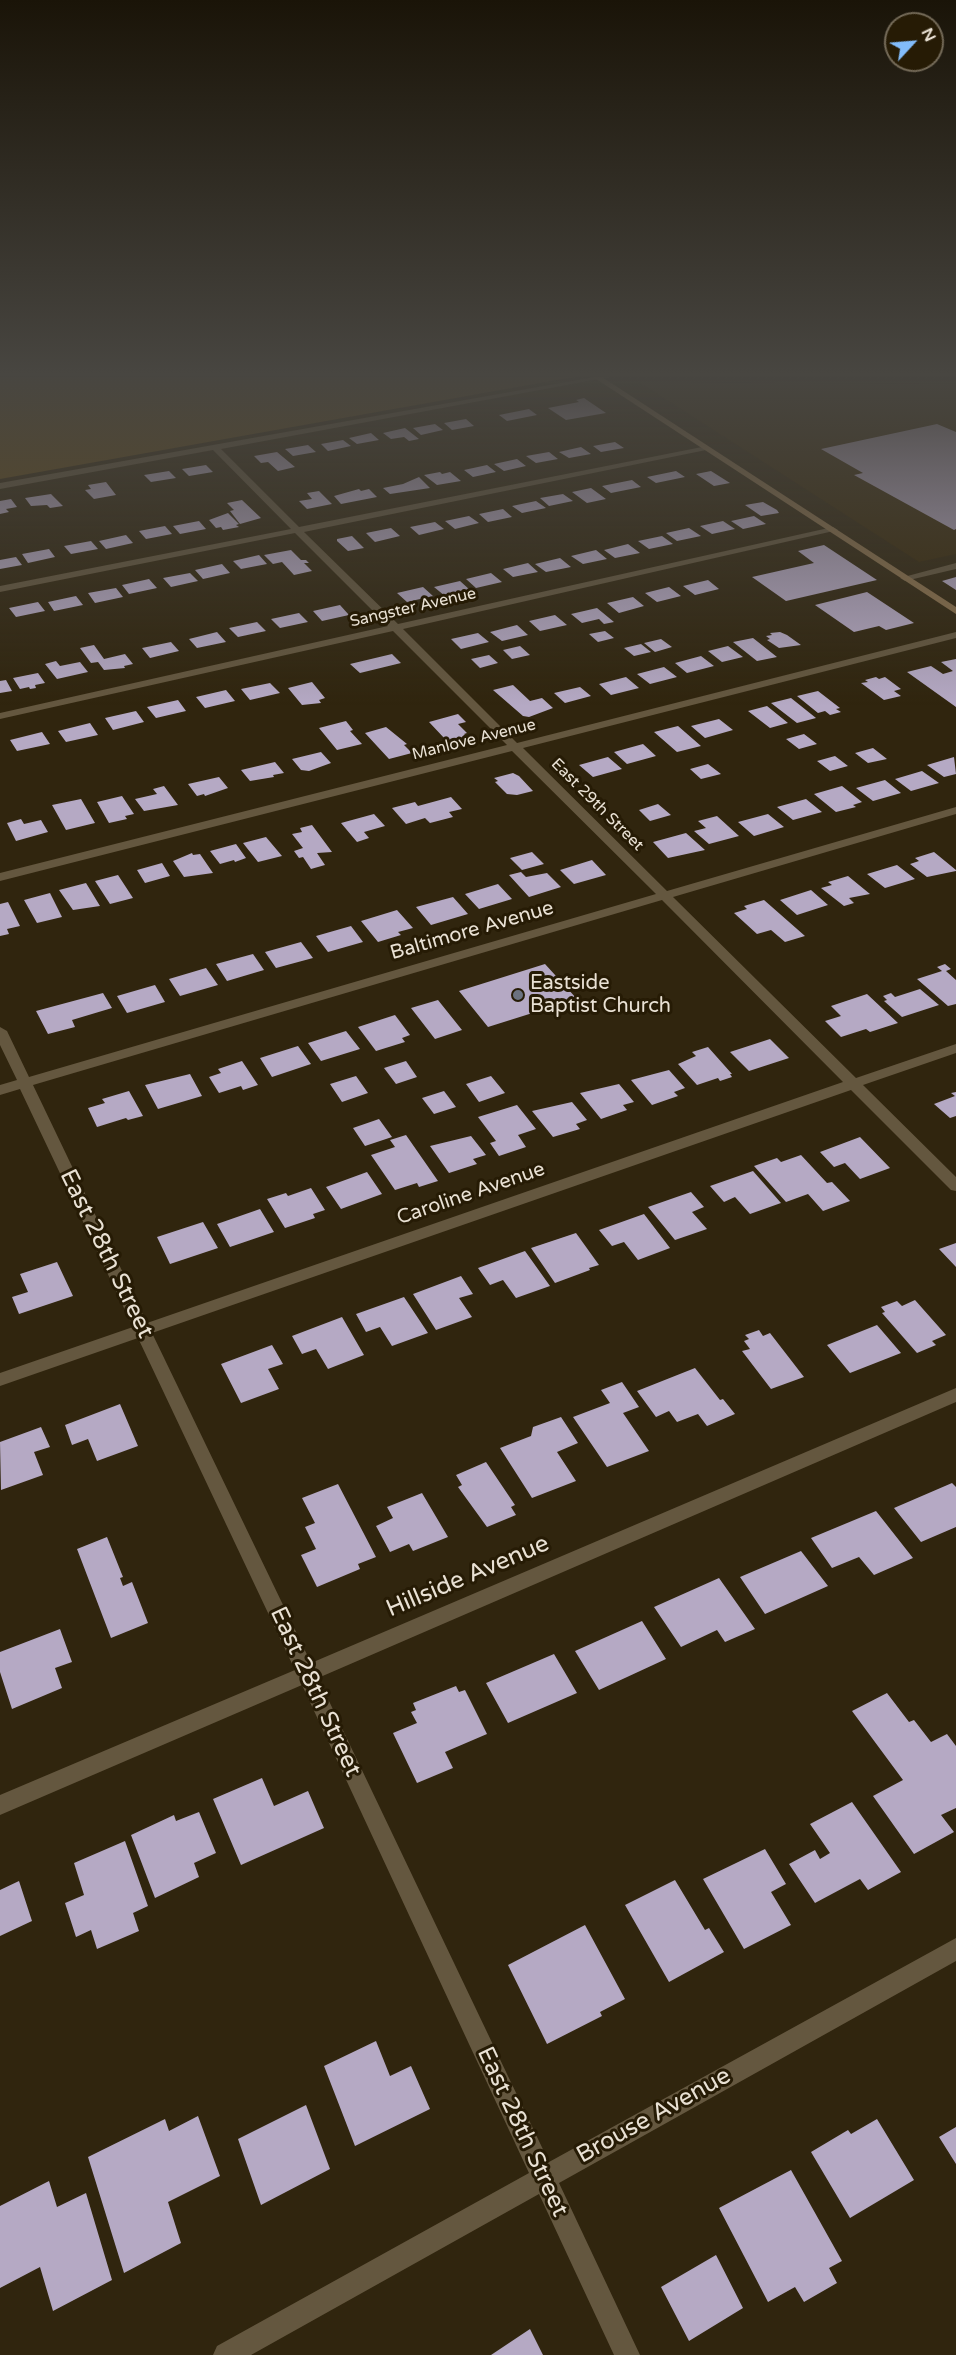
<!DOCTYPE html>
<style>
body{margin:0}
#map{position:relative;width:956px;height:2355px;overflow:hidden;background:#30250e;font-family:"Varela Round",sans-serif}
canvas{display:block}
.north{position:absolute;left:884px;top:12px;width:60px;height:60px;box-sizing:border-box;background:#261b05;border:2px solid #746a58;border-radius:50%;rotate:64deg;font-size:16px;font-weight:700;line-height:24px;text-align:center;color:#e9e1d4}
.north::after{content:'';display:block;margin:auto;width:21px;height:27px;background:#82bcfa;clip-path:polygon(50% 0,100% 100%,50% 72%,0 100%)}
</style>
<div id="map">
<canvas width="956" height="2355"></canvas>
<div class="north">N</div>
</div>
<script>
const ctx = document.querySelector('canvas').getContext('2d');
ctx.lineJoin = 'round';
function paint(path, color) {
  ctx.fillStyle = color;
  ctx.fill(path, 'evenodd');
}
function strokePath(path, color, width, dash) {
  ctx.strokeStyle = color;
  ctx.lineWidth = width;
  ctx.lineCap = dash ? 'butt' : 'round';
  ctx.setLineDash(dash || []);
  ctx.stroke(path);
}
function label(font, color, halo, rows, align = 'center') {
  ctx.font = font + ' "Varela Round",sans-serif';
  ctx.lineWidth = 6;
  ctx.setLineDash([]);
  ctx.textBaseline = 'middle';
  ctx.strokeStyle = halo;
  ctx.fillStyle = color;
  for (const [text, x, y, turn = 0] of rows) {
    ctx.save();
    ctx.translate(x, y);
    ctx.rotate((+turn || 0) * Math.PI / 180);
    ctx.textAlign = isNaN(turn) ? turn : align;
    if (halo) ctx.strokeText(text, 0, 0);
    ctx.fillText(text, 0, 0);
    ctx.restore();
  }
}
paint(new Path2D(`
 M639,382l317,2v170l-37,8z`), '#38290a');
paint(new Path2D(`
 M0,377h574l-574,102z`), '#624915');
paint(new Path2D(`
 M584,398l22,15 -40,7 -18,-12 31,-6 -3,-2z
 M529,409l8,6 -30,6 -8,-6z
 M466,419l8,7 -22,4 -8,-7z
 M435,424l8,6 -22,5 -8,-7z
 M937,424l19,8v97l-2,1 -100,-55 9,-2 -42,-24z
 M405,428l14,11 -10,2 -5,-4 -13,2 -8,-6z
 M371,433l8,7 -22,4 -8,-6z
 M343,440l8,6 -23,5 -7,-7z
 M615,442l9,6 -23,4 -8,-6z
 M308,445l8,7 -23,4 -8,-7z
 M581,447l10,7 -22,4 -10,-6z
 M277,452l18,15 -17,4 -10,-9 -7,1 -7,-7z
 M549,452l9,7 -22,4 -10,-7z
 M517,459l9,7 -22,5 -10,-7z
 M206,465l7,7 -24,4 -7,-7z
 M487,465l9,7 -23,5 -9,-7z
 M169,471l7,7 -25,4 -7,-7z
 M676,471l9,6 -29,6 -9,-6z
 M711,471l19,12 -16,3 -18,-12z
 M440,472l2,2 8,-2 11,9 -24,4 -13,-10z
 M419,477l11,11 -40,6 -7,-6 20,-4z
 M632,480l9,7 -30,6 -9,-7z
 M106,482l10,13 -22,4 -9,-9 6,-1 -3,-4z
 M591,488l15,11 -19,4 -15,-11z
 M359,489l2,2 8,-2 8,8 -36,7 -7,-8z
 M319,491l13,13 -25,5 -8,-8 13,-2 -5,-6z
 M51,494l12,12 -13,2 -3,-3 -16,1 -6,-8z
 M563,494l10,7 -24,5 -9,-8z
 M11,499l6,8 -11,2 3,3 -9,2v-13z
 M242,500l19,18 -21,6 -10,-13 4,-1 -7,-7z
 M536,501l10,7 -24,5 -10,-7z
 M763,502l14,8 2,3 -18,3 -16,-11z
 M503,509l9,8 -24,5 -9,-8z
 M228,513l11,11 -3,1 3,2 -16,3 -2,-3 -5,1 -7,-8z
 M469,516l10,7 -24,6 -10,-8z
 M754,516l12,8 -23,5 -12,-8z
 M199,521l7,8 -26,5 -7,-8z
 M723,521l12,8 -23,5 -12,-8z
 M435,522l9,7 -25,6 -9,-8z
 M165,526l7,8 -26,5 -7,-8z
 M391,528l9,8 -25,6 -9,-9z
 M689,528l12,8 -24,5 -11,-8z
 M126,535l7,8 -27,6 -7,-8z
 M352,536l12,12 -16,3 -11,-10v-2z
 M662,536l11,8 -24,5 -11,-8z
 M91,541l7,8 -27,5 -7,-8z
 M628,544l12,9 -25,5 -11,-8z
 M824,545l53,35 -91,21 -34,-24 62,-14 -16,-12z
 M49,549l6,8 -27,6 -6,-9z
 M291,550l10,10h5l3,3h-5l8,8 -18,4 -12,-13 -9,2 -9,-9z
 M596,550l11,9 -24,5 -12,-8z
 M259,555l8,9 -26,5 -8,-8z
 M16,557l6,8 -22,4v-9z
 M560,558l11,9 -25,5 -11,-8z
 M528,563l10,9 -25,5 -10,-8z
 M222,564l8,9 -27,6 -8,-9z
 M190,573l8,8 -27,6 -8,-9z
 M491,573l11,9 -26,6 -10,-9z
 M956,577v13l-14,-9z
 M149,579l8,9 -28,6 -7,-9z
 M708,580l11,9 -24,6 -12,-9z
 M460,581l10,9 -25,6 -11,-9z
 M423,587l10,9 -26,6 -10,-9z
 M669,587l12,9 -24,6 -12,-9z
 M116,588l7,9 -28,6 -7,-10z
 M867,592l47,31 -28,7 -7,-4 -25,6 -39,-27z
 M76,596l7,9 -29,6 -6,-9z
 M633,597l11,9 -25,7 -12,-10z
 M38,602l7,9 -29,6 -7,-9z
 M340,605l9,10 -27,6 -9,-10z
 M597,608l17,14 -10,2 -5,-5 -17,4 -11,-9z
 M299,613l9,9 -28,6 -9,-9z
 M555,615l12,10 -27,6 -11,-10z
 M257,622l9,9 -28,6 -9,-9z
 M517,625l11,10 -26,6 -12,-9z
 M605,631l9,7 -16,4 -9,-8z
 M217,632l9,10 -29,6 -8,-9z
 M780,632l7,3 14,10 -22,3 -12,-8 3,-1 -4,-3 6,-1 -2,-2z
 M478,633l11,9 -28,7 -10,-10z
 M753,638l24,19 -20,4 -24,-19z
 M661,639l11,8 -17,5 -11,-9z
 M171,642l8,9 -29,7 -8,-10z
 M641,644l10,8 -17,4 -10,-8z
 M94,645l10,14 21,-5 8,10 -9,2 1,2 -21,2 -6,-8 -7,1 -11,-15z
 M520,646l10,9 -18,4 -9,-9z
 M728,646l15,11 -21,5 -14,-11z
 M392,654l9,9 -41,10 -10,-9z
 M489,655l9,8 -18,5 -9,-9z
 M701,656l13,10 -27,7 -12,-10z
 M956,659v48l-49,-35 24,-6 12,8 10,-3 -12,-9z
 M56,661l4,5 20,-4 8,10 -31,7 -12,-15z
 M664,667l13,10 -27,7 -13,-10z
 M38,673l7,10 -10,2 1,3 -6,1 -1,-2 -9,2 -7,-11z
 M626,677l13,11 -28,7 -12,-11z
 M876,677l3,2 6,-2 16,12 -7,2 7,5 -17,4 -23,-17 7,-1 -3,-2z
 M6,680l6,11 -12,2v-12z
 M312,682l13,16 -6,2 2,3 -19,2 -14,-17z
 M270,683l10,10 -30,7 -9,-11z
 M513,685l17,16 12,-3 11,10 -24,9 -6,-1 -30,-26z
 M580,687l11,9 -26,7 -11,-10z
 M226,690l9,11 -30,7 -9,-11z
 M818,691l22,17 -4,1 5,3 -11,3 -5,-4 -7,2 -21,-17z
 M791,698l25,20 -19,5 -26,-20z
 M178,700l8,11 -30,7 -9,-11z
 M767,706l21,17 -18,5 -22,-17z
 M136,711l8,11 -31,8 -8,-12z
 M458,714l8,8 -8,2 9,9 -3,1 3,3 -16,4 -6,-2 -16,-17z
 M719,719l14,11 -28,8 -14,-12z
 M346,721l7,9 -3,1 12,13 -25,6 -18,-22z
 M90,723l8,12 -32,7 -8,-11z
 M678,726l23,20 -24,6 -23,-20z
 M386,727l21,17 -3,1 8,8 -23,6 -24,-26z
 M42,732l8,12 -33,7 -7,-11z
 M804,734l13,10 -18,5 -13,-10z
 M643,744l13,12 -29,8 -13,-12z
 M873,748l14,11 -19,4 -13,-10z
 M321,752l10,11 -22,8 -8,-1 -9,-11z
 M835,756l13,10 -18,5 -13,-10z
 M608,757l14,12 -29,8 -14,-12z
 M954,757l2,17 -12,3 -17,-12z
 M275,762l9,11 -11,2 1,2 -24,4 -9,-11z
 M708,764l13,10 -20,5 -11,-10z
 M922,771l17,12 -28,8 -16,-12z
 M513,773l6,3 14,15 -16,4 -10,-1 -12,-12 3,-1 -4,-3z
 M219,777l9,11 -23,8 -1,-2 -7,2 -9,-12z
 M885,780l16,13 -28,8 -17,-13z
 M164,786l14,19 -34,6 -9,-12 22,-5 -4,-5z
 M842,786l20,16 -9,3 3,2 -20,5 -22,-18z
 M122,796l12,18 -9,2 2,3 -18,4 -12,-21z
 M451,797l11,12 -13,3 4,5 -23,6 -5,-5 -19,6 -14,-16 23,-6 3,4z
 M81,799l14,24 -29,7 -14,-25z
 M806,799l16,13 -29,8 -16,-13z
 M658,804l13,11 -21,6 -11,-11z
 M374,814l11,12 -21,6 5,6 -12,4 -16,-19z
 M768,814l16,13 -30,9 -16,-14z
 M717,816l22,20 -30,8 -15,-13 12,-3 -8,-7z
 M21,819l3,5 17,-4 7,12 -32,9 -9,-18z
 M312,825l20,27 -15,1 8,12 -14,4 -8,-12 -4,1 -5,-7 9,-3 -11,-14 10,-2 -2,-4z
 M686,833l19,17 -37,8 -15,-16z
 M266,837l16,19 -24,6 -15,-19z
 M236,844l10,14 -11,4 -1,-2 -14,4 -10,-13z
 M532,852l12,12 -22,6 -12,-12z
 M934,852l22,18v1l-29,6 -17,-13 9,-3 -4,-3z
 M192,853l1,2 7,-1 13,19 -29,4 -11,-16z
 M592,860l14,15 -32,9 -14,-14z
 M162,863l8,13 -25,7 -8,-13z
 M897,865l18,14 -30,9 -18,-14z
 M521,872l5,5 21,-4 14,14 -32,10 -20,-22z
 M118,875l15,23 -23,6 -15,-23z
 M848,876l22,18 -21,4 5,5 -10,3 -23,-18 11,-3 -4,-3z
 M86,883l14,23 -27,4 -14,-20z
 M498,884l14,15 -33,10 -14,-15z
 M811,890l17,15 -31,10 -17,-15z
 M50,893l12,24 -25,6 -13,-23z
 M453,897l15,17 -37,11 -15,-18z
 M764,900l41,36 -20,6 -14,-12 -14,4 -23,-21 13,-4 -3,-3z
 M8,902l12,24 -13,3 2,5 -9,2v-32z
 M397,910l16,18 -15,4 3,3 -23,7 -17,-21z
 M351,926l12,16 -35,10 -12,-16z
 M301,942l12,16 -37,10 -11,-16z
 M253,954l11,16 -37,11 -11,-17z
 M545,964l32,35 -89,28 -29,-36z
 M945,964l6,5 -5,2 10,9v24l-8,2 -31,-27 25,-8 -5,-4z
 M206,968l12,17 -38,11 -11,-17z
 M155,985l10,17 -38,11 -10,-17z
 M920,989l19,16 -37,12 -18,-16 3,-1 -4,-4 8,-3 4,4z
 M103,993l9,15 -40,12 3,7 -27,7 -12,-23z
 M867,994l31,29 -28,9 -4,-3 -25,8 -16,-16 16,-5 -10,-10z
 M438,1000l24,30 -27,9 -24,-31z
 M395,1015l15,20 -8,3 3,4 -29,9 -18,-24z
 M346,1031l14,18 -39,12 -13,-18z
 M770,1039l19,19 -40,13 -19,-19z
 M298,1046l13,18 -39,13 -12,-19z
 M708,1047l24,27h-2l2,3 -12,4 -2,-3 -21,7 -19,-21 18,-8 -4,-4z
 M242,1061l16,24 -15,5 -2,-4 -22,7 -10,-16 12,-4 -3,-4z
 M406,1061l11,16 -21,7 -12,-16z
 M669,1070l16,18 -11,4 4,4 -26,9 -21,-25z
 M190,1074l12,22 -44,13 -13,-24z
 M356,1076l12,17 -26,9 -12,-18z
 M491,1076l14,17 -26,9 -13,-18z
 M619,1084l15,18 -11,3 4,5 -26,9 -21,-26z
 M129,1091l14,25 -15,4 -2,-2 -29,9 -9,-19 17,-5 -3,-4z
 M444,1091l12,16 -22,7 -12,-16z
 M956,1092v24l-6,2 -16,-14 21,-8 -4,-3z
 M572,1102l15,18 -11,4 4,5 -27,8 -21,-26z
 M517,1105l19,24 -18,6 8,12 -27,9 -9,-13 6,-2 -18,-24z
 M379,1119l13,18 -27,9 -12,-18z
 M406,1135l32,46 -19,6 -2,-4 -22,7 -24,-35 24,-8 -5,-7z
 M471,1136l15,19 -13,4 4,5 -28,9 -19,-27z
 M860,1137l30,31 -30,11 -15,-16 -11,4 -14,-15z
 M801,1155l26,28 5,-1 18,19 -27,10 -15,-17 -22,8 -32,-36 23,-8 4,4z
 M753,1171l28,32 -31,11 -15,-17 -11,5 -14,-16z
 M367,1172l15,22 -41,15 -15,-22z
 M311,1188l14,22 -12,4 2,4 -30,10 -18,-29 19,-6 2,3z
 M691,1192l13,15 -12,5 15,17 -32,11 -27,-33z
 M260,1209l14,23 -44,15 -13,-23z
 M644,1214l26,34 -32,12 -14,-18 -12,4 -13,-16z
 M203,1222l15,26 -48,16 -13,-27z
 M576,1233l23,32 -10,3 1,2 -35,13 -24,-35z
 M956,1243v24l-17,-18z
 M525,1251l25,35 -34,12 -13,-18 -13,5 -12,-17z
 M57,1262l16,34 -54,18 -7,-17 16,-5 -8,-18z
 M461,1276l12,18 -14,4 13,19 -36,13 -23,-36z
 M404,1297l24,36 -36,13 -12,-19 -14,5 -10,-18z
 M915,1300l31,35 -14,6 4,4 -19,8 -35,-40 3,-1 -4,-5 16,-6 5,5z
 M342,1317l22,38 -36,14 -12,-20 -14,5 -10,-18z
 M877,1325l24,28 -51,20 -23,-28z
 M759,1330l4,6 7,-3 34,44 -33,12 -29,-38 8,-2 -6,-8 5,-2 -4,-4z
 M272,1345l11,19 -15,5 11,20 -38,14 -20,-39z
 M695,1368l25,32 3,-1 12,15 -28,12 -9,-12 -21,8 -8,-11 -13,6 -19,-26z
 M622,1382l17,25 -16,6 26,38 -42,16 -34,-50 37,-14 -9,-13z
 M120,1404l18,42 -41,15 -9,-22 -16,6 -7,-20z
 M561,1417l17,26 -21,9 19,29 -44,17 -32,-50 31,-12 2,-9z
 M41,1427l9,20 -16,5 9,23 -42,15 -1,-48z
 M486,1462l29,43 -4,2 5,8 -29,12 -29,-40 4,-2 -6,-10z
 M952,1483l4,4v40l-35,15 -27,-34z
 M338,1484l38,73 -18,7 2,5 -43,18 -16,-32 15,-6 -11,-22 10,-4 -13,-25z
 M422,1493l26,44 -35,14 -4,-7 -19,8 -14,-26 17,-8 -6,-11z
 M876,1511l37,47 -39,17 -15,-18 -27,11 -21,-30z
 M107,1537l16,40 -3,1 3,8 9,-4 16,41 -37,15 -34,-89z
 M801,1551l27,35 -63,28 -25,-37z
 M719,1578l36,51 -30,13 -8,-12 -36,17 -27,-40z
 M642,1621l24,38 -67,31 -24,-39z
 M60,1629l12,33 -17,6 7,20 -50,21 -12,-37v-20z
 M554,1654l23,39 -69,30 -22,-40z
 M456,1686l3,6 6,-2 22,44 -42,18 8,16 -36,15 -24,-50 24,-10 -6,-11 5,-2 -3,-7z
 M887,1693l22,29 5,-2 17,22 16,-8 9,12v62l-15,7 13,17 -40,22 -41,-58 30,-16 -51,-69z
 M262,1778l12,28 34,-15 16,37 -83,37 -28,-66z
 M852,1802l49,70 -33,18 -8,-11 -45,24 -26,-39 26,-14 5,9 10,-6 -20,-29z
 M199,1812l17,41 -22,10 5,14 -44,21 -24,-63 43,-20 2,6z
 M125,1841l23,65 -15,7 6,18 -42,18 -6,-19 -15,7 -11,-34 19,-8 -10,-32z
 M765,1849l21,35 -15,8 20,33 -47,24 -41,-70z
 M675,1880l30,50 4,-2 15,24 -55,30 -44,-77z
 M19,1881l13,40 -32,15v-46z
 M585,1925l40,74 -25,13 2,4 -55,28 -39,-79z
 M376,2041l14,35 21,-10 19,43 -75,37 -31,-80z
 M306,2105l24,64 -69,36 -23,-66z
 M198,2116l22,60 -52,26 13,41 -57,30 -36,-116 77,-38 4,12z
 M877,2119l37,61 -64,38 -39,-66 37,-22 3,4z
 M956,2127v37l-17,-27z
 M791,2170l51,91 -13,7 8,15 -33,19 -9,-15 -27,15 -49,-94z
 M49,2181l8,26 29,-14 26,87 -59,31 -13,-44 -40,21v-82z
 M716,2255l27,53 -54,33 -28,-54z
 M530,2329l13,26h-52z`), '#b5a9c4');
paint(new Path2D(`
 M594,377h16l-389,72 78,78 408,-81 4,3 -407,83 94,92 435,-97 5,3 -435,99 114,114 439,-111v6l-433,110 144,143 289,-84v7l-283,83 183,181 100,-34v9l-93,32 93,92v14l-5,-1 -100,-100 -699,243 159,330 645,-275v14l-638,276 231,484 407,-224v23l-397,222 81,172h-26l-75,-161 -288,161h-38l4,-9 312,-173 -227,-488 -302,130v-20l295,-125 -157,-332 -138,48v-13l133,-46 -113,-238 -20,6v-10l17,-5 -17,-35v-18l7,4 22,46 627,-183 -144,-143 -512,130v-8l507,-128 -114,-114 -393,88v-6l388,-87 -93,-93 -295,59v-6l291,-57 -78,-79 -213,39v-6zM662,900l181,182 -696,241 -114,-238z`), '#64573f');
paint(new Path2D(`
 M956,563v6l-51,12 -5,-3z`), '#64573f');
paint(new Path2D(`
 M593,377h9l354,230v7z`), '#8b714c');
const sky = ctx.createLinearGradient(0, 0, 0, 706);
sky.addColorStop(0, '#1a1408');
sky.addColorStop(0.53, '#484641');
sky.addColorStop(1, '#48464100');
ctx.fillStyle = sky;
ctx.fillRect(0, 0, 956, 706);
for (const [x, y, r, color] of [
 [518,995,6,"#6b7280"]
]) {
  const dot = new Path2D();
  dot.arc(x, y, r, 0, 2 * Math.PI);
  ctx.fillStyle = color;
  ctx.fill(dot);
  strokePath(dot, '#261b05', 2);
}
label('16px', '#e9e1d4', '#261b05', [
 ["Sangster Avenue",413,608,-13],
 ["Manlove Avenue",474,740,-14],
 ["East 29th Street",597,805,45]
]);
label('20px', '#e9e1d4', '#261b05', [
 ["Baltimore Avenue",472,931,-16],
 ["Caroline Avenue",471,1194,-19]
]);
label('20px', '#e9e1d4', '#261b05', [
 ["Eastside",530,984],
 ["Baptist Church",530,1007]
], 'left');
label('24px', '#e9e1d4', '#261b05', [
 ["East 28th Street",106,1254,64],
 ["Hillside Avenue",468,1577,-23],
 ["East 28th Street",315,1692,65],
 ["Brouse Avenue",654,2116,-29],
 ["East 28th Street",522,2132,65]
]);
</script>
